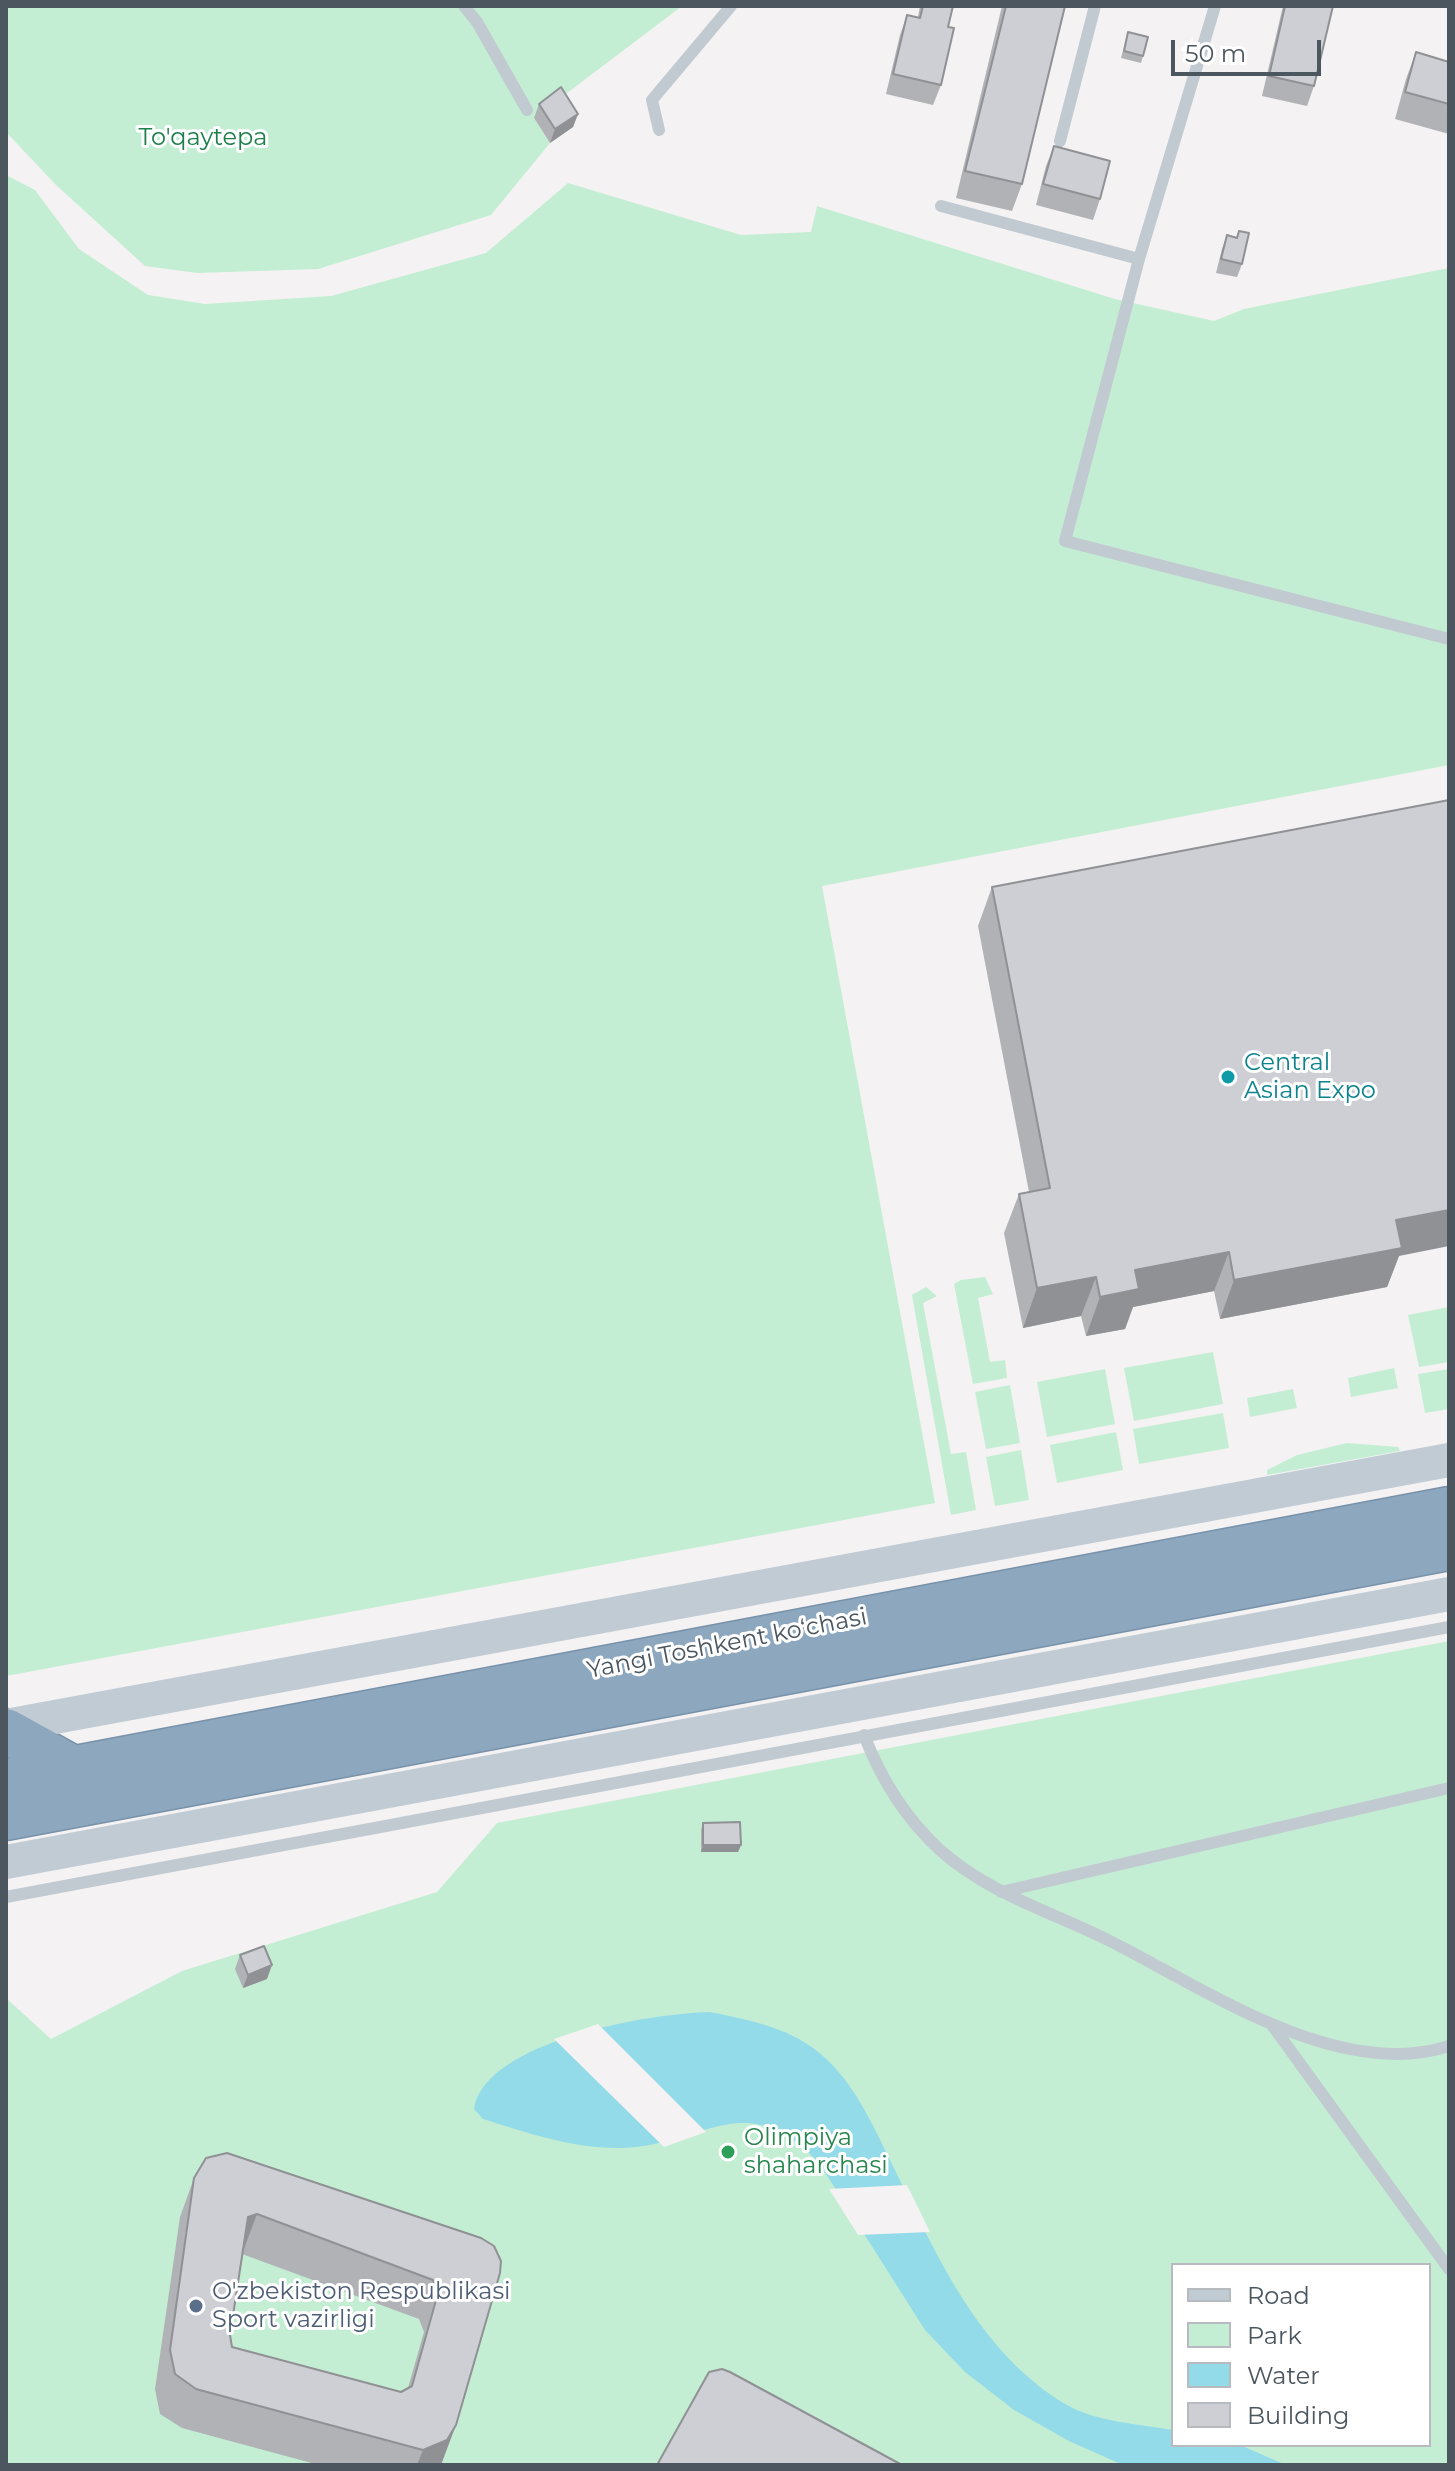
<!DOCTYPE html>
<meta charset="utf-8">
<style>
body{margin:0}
#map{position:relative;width:1455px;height:2471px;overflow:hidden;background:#f4f2f3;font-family:Montserrat,sans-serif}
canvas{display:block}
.frame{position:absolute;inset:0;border:8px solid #4b565f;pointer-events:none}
.legend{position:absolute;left:1171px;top:2263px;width:260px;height:184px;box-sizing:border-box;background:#fff;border:2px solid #b7bbbf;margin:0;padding:10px 14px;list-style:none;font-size:24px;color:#4b565f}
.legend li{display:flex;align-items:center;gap:16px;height:40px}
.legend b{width:40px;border:2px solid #b7bbbf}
.scale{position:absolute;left:1171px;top:40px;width:150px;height:36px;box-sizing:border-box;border:4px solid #4b565f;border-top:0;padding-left:10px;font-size:24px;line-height:28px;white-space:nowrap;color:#4b565f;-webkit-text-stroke:6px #fff;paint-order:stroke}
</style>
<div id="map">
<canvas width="1455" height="2471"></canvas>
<div class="frame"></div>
<ul class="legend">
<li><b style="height:10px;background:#c1cbd4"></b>Road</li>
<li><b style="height:22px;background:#c4eed3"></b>Park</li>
<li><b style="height:22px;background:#94dbe9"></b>Water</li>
<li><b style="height:22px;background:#cdcfd4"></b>Building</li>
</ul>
<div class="scale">50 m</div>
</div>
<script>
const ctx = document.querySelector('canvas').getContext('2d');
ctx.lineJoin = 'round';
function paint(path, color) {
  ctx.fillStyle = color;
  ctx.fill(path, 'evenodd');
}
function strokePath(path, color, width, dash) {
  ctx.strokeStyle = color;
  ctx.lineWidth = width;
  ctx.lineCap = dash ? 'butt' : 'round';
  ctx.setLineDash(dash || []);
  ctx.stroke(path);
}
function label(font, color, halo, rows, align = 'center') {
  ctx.font = font + ' Montserrat,sans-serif';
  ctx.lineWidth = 6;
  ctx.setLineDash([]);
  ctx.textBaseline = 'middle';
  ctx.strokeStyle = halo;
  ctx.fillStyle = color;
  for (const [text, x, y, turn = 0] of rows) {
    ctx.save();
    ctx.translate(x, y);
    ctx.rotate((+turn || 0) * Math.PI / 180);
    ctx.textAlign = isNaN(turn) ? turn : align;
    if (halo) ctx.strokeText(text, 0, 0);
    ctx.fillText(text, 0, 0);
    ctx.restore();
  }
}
paint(new Path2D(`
 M6,6h676l-148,112 16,25 -59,72 -173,54 -121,4 -52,-7 -89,-81 -50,-53z
 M6,175l29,15 44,59 69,46 57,9 126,-8 155,-43 82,-70 173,52 70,-3 6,-26 298,93 99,22 30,-12 205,-41v497l-627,121 113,617 -929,173z
 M985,1277l8,17 -15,4 12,64 15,-2 2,18 -34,6 -19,-100 7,-4z
 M926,1287l11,9 -14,7 28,151 15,-2 10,58 -25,5 -39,-220z
 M1449,1307v55l-30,5 -11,-52z
 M1213,1352l10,52 -89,17 -10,-53z
 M1394,1368l4,20 -47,9 -3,-19z
 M1105,1369l10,55 -68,13 -10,-55z
 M1449,1369v40l-24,4 -7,-39z
 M1010,1385l10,58 -34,6 -11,-57z
 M1293,1389l4,19 -47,9 -3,-19z
 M1223,1413l6,35 -90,16 -6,-35z
 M1116,1432l7,38 -66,13 -7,-38z
 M1347,1443l51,4 2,4 -133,24v-5l30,-15z
 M1021,1450l8,50 -34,6 -9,-49z
 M1449,1641v824h-1443v-467l45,41 131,-68 255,-79 60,-69zM1173,2265h256v180h-256z`), '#c4eed3');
paint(new Path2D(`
 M710,2012c30,6 61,12 87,26 49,26 71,77 94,124 44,89 86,190 176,243 29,17 73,19 106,25v15h67l46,20h-163l-54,-24 -55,-31 -49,-38 -40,-42 -106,-167c-75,-79 -114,-17 -198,-15 -47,1 -93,-15 -138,-29l-9,-10c11,-69 179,-96 236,-97z`), '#94dbe9');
paint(new Path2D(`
 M598,2024l108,108 -42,15 -110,-108z
 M907,2185l23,47 -72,3 -29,-46z`), '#f4f2f3');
const highway = new Path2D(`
 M6,1731l67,37
 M6,1781l1443,-272
 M6,1818l1443,-270`);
strokePath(highway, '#7892aa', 47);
strokePath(new Path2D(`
 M464,6l13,16 50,88
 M659,130l-7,-30 79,-94
 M1060,141l35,-135
 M941,206l198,53 76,-253
 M1139,259l-74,282 384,98
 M864,1735c17,44 41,83 76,115 49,44 112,62 170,91 94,47 228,141 339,105
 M1001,1892l448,-104
 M6,1897l1443,-270
 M1272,2025l177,244`), '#c1cad0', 12);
strokePath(new Path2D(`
 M6,1726l1443,-266
 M6,1862l1443,-268`), '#c1cbd4', 34);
strokePath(highway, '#8da7be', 44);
paint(new Path2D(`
 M920,6h33l-5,21 -7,58 -8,20 -47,-11 14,-59 7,-20 11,2z
 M1002,6h63l-43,178 -10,27 -56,-13z
 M1283,6h50l-19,80 -7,20 -45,-10z
 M1128,32l15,24 -2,7 -20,-5z
 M1416,52l33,10v72l-54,-15 11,-40z
 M539,104l39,10 -5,13 -23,16 -16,-25z
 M1054,146l46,53 -7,21 -57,-15 10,-39z
 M1239,231l3,33 -5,13 -21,-4 6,-24 5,-14 9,2z
 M992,887l407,369 -12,31 -167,32 -6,-28 -81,16 -8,22 -39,7 -5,-20 -58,12 -19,-95 15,-39 10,-2 -51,-266z
 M703,1823l38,22 -3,7h-37v-22z
 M240,1955l27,24 -24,9 -8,-19z
 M194,2178l287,60 -40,227h-122l-137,-37 -22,-14 -5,-25 25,-172zM242,2254l177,65 5,13 -16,56 -7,4 -169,-45 -2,-12z`), '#b0b2b6');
paint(new Path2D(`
 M578,114l-5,13 -23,16 5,-14z
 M1449,1210v36l-50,10 -12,31 -167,32 14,-39 162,-60z
 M1229,1252l-15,39 -81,16 -8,22 -39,7 14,-39 35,-27z
 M1096,1277l-15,39 -58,12 14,-40z
 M703,1845h38l-3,7h-37z
 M272,1965l-5,14 -24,9 5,-13z
 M257,2214l-15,40 6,-37z
 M456,2425l-15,40h-24l6,-15z`), '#909194');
const building = new Path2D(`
 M923,6h30l-5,21 6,1 -13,57 -48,-11 14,-59 13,3z
 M1006,6h59l-43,178 -57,-13z
 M1285,6h48l-19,80 -45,-10z
 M1128,32l20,5 -5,19 -19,-5z
 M1416,52l33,10v42l-44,-12z
 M561,87l17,27 -23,15 -16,-25z
 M1054,146l56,15 -10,38 -57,-15z
 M1239,231l10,2 -7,31 -21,-5 6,-24 10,3z
 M1449,800v410l-53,10 6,28 -168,32 -5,-28 -94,18 4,19 -39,8 -4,-20 -59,11 -18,-94 31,-6 -58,-301z
 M740,1822l1,23h-38v-22z
 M264,1946l8,19 -24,10 -8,-20z
 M227,2153l254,85 13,8 7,15 -1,12 -44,152 -9,15 -24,10 -227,-61 -21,-15 -5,-24 24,-172 12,-20zM257,2214l176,66 5,13 -26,93 -11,6 -169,-45 -2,-12 18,-118z
 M722,2369l8,3 172,93h-245l52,-93z`);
paint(building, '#cdcfd4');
strokePath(building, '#909194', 2);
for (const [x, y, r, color] of [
 [1228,1077,8,"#0f9aa8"],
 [728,2152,8,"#2e9e5b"],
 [196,2306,8,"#5c6f8a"]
]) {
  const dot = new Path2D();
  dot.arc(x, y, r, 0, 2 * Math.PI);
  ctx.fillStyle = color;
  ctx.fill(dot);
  strokePath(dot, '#fff', 3);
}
label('24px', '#1d7f4a', '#fff', [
 ["To'qaytepa",203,138]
]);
label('24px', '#0d838f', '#fff', [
 ["Central",1244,1063],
 ["Asian Expo",1244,1091]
], 'left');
label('24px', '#4b565f', '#fff', [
 ["Yangi Toshkent ko‘chasi",727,1644,-11]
]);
label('24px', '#27864d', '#fff', [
 ["Olimpiya",744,2138],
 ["shaharchasi",744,2166]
], 'left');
label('24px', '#4e5e75', '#fff', [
 ["O'zbekiston Respublikasi",212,2292],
 ["Sport vazirligi",212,2320]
], 'left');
</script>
